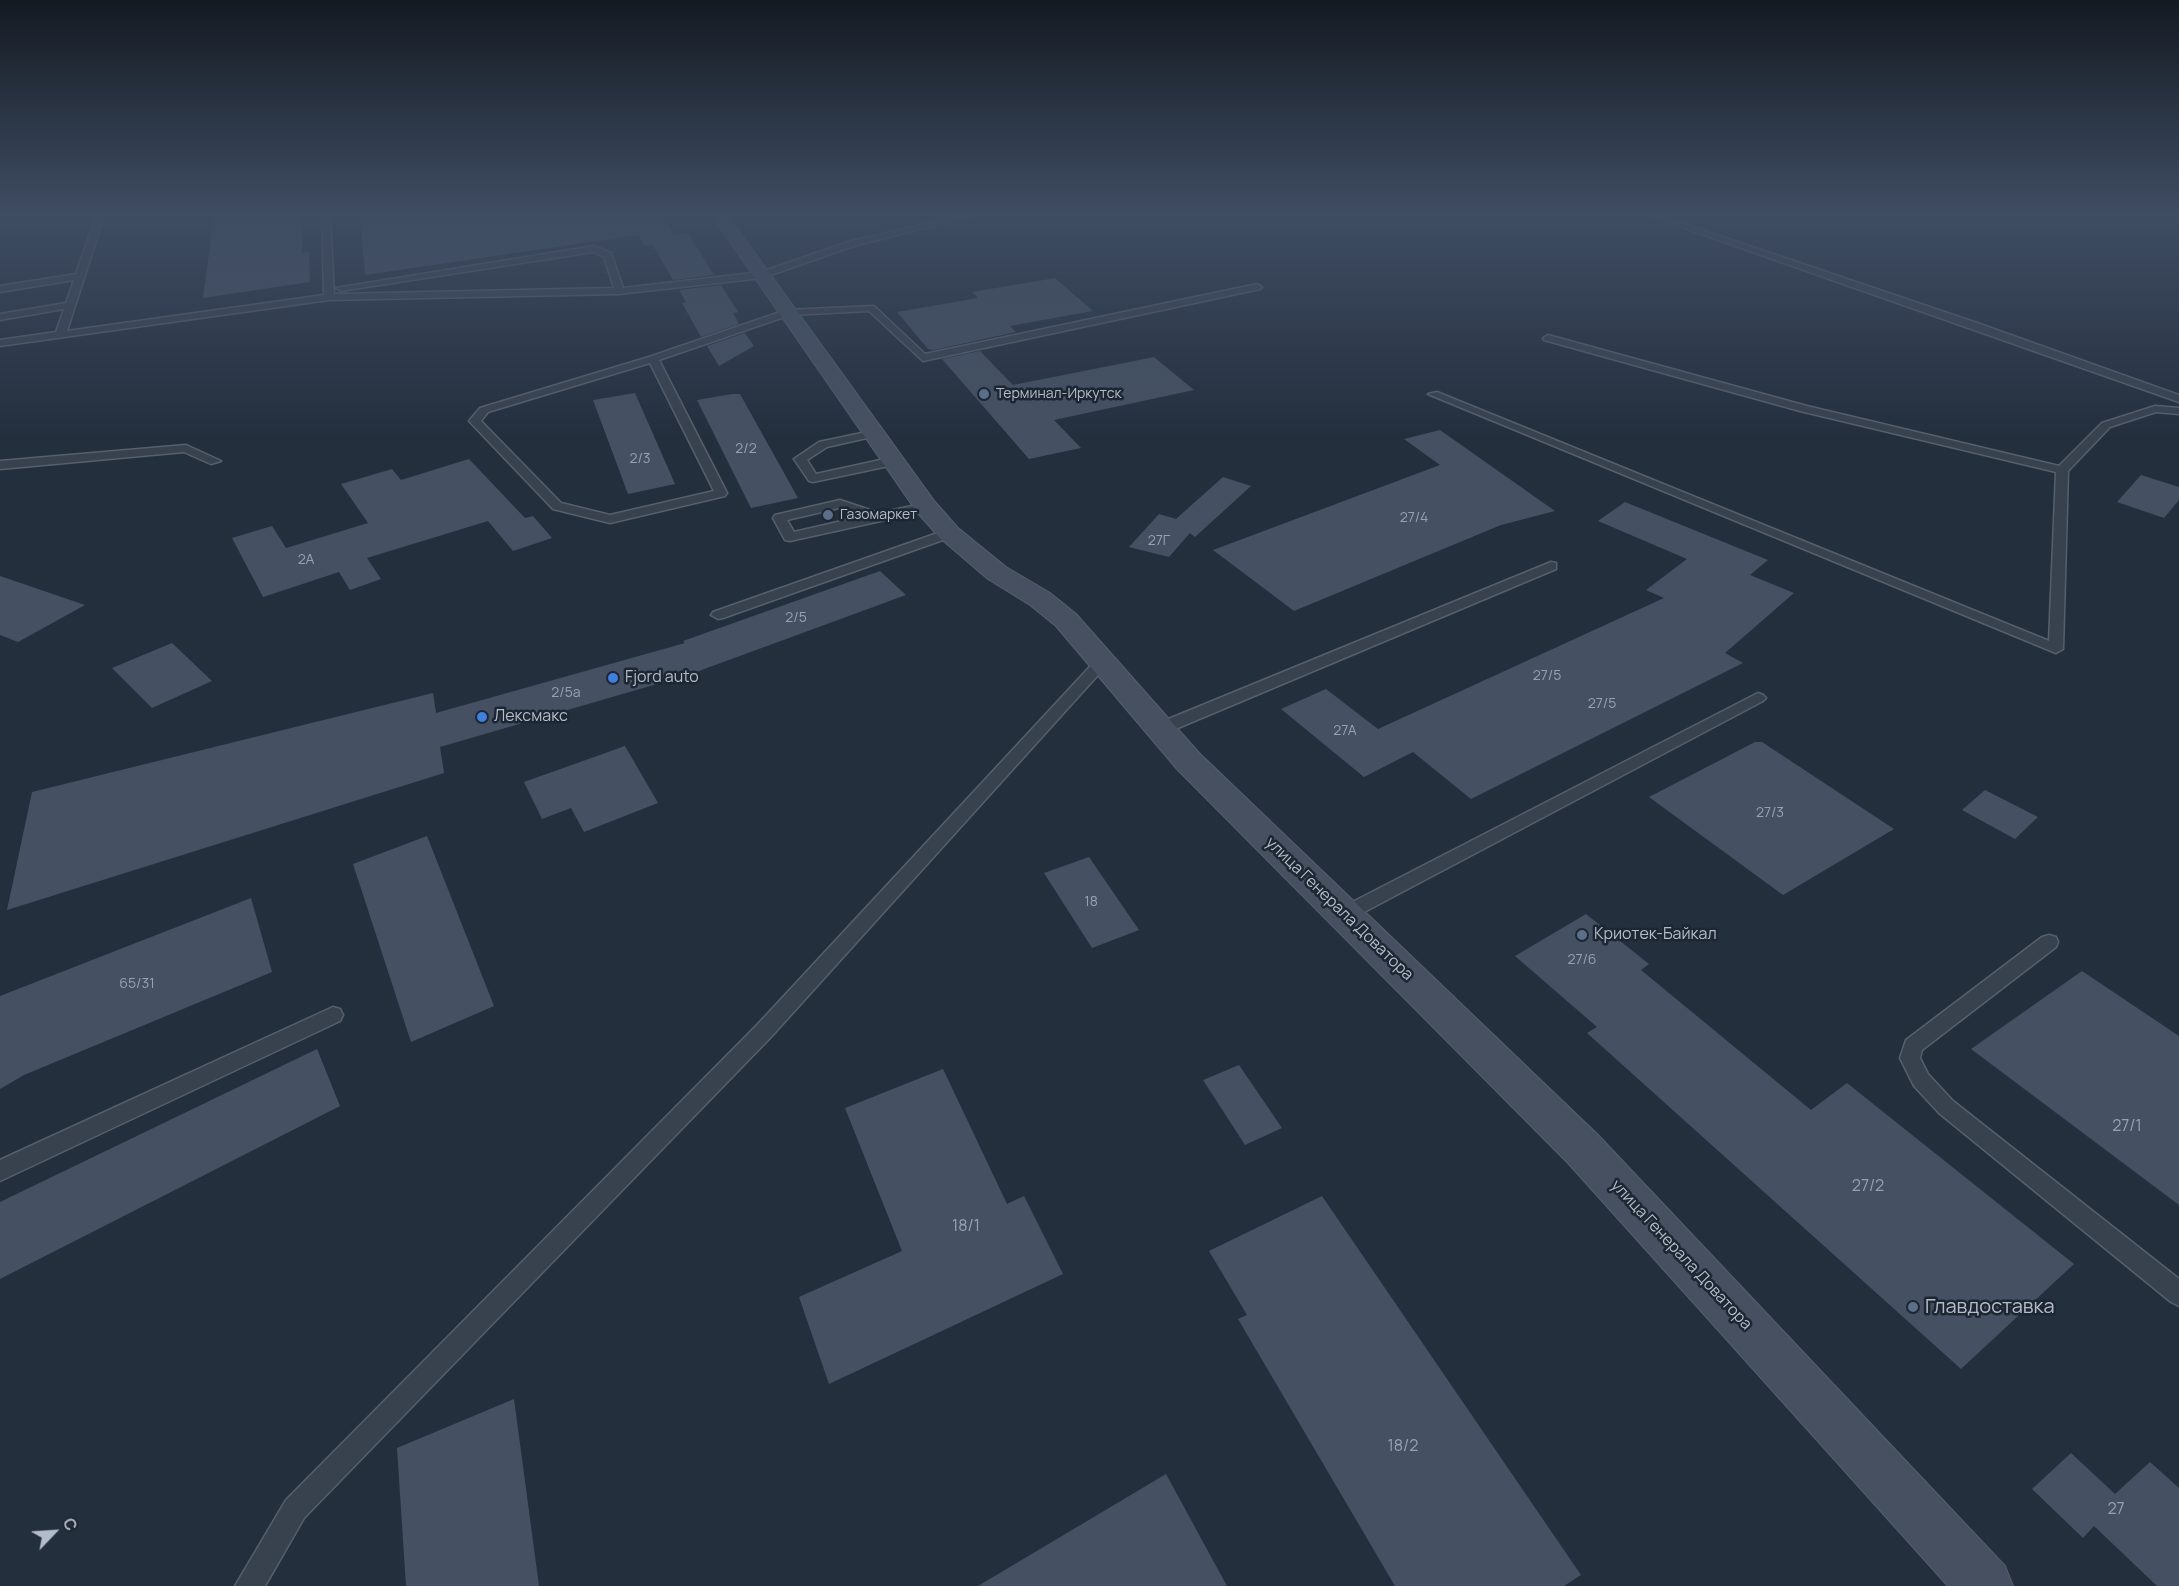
<!DOCTYPE html>
<meta charset="utf-8">
<style>
body{margin:0}
#map{position:relative;width:2179px;height:1586px;overflow:hidden;background:#242f3e;font-family:Manrope,sans-serif}
canvas{display:block}
.north{position:absolute;left:24px;top:1502px;width:60px;height:60px;-webkit-text-stroke:4px #1d2633;paint-order:stroke;rotate:65deg;font-size:16px;font-weight:700;line-height:24px;text-align:center;color:#b4bcc9}
.north::after{content:'';display:block;margin:auto;width:21px;height:27px;background:#b4bcc9;clip-path:polygon(50% 0,100% 100%,50% 72%,0 100%)}
</style>
<div id="map">
<canvas width="2179" height="1586"></canvas>
<div class="north">С</div>
</div>
<script>
const ctx = document.querySelector('canvas').getContext('2d');
ctx.lineJoin = 'round';
function paint(path, color) {
  ctx.fillStyle = color;
  ctx.fill(path, 'evenodd');
}
function strokePath(path, color, width, dash) {
  ctx.strokeStyle = color;
  ctx.lineWidth = width;
  ctx.lineCap = dash ? 'butt' : 'round';
  ctx.setLineDash(dash || []);
  ctx.stroke(path);
}
function label(font, color, halo, rows, align = 'center') {
  ctx.font = font + ' Manrope,sans-serif';
  ctx.lineWidth = 5;
  ctx.setLineDash([]);
  ctx.textBaseline = 'middle';
  ctx.strokeStyle = halo;
  ctx.fillStyle = color;
  for (const [text, x, y, turn = 0] of rows) {
    ctx.save();
    ctx.translate(x, y);
    ctx.rotate((+turn || 0) * Math.PI / 180);
    ctx.textAlign = isNaN(turn) ? turn : align;
    if (halo) ctx.strokeText(text, 0, 0);
    ctx.fillText(text, 0, 0);
    ctx.restore();
  }
}
paint(new Path2D(`
 M214,216h88v37l7,-1 1,30 -107,16z
 M360,216h303l11,19 14,-2 26,42 -41,5 -20,-35 -9,1 -6,-11 -273,40z
 M1055,278l38,33 -83,15 6,6 -82,18 -6,-1 -31,-37 81,-14 -6,-6z
 M721,285l17,27 -5,1 6,11 -38,13 -19,-34 4,-1 -7,-12z
 M745,333l9,13 -35,20 -12,-20z
 M980,351l33,34 141,-28 40,33 -140,30 27,28 -52,11 -87,-100z
 M635,393l40,91 -47,10 -35,-94z
 M732,394h8l58,104 -47,10 -54,-108z
 M1440,430l115,81 -54,14 -207,86 -81,-61 227,-85 -36,-26z
 M469,459l56,59 8,-2 19,22 -39,13 -25,-30 -121,37 14,21 -31,11 -11,-18 -76,25 -31,-59 40,-12 14,22 82,-25 -27,-39 51,-15 9,11z
 M2141,475l38,12v13l-15,18 -47,-16z
 M1223,477l28,9 -56,51 -5,-4 -21,24 -40,-10 30,-33 17,5z
 M1625,502l143,58 -18,15 44,18 -69,60 18,10 -272,136 -58,-47 -49,25 -83,-68 45,-20 52,40 286,-131 -18,-8 41,-31 -89,-38z
 M880,571l26,24 -218,80 -248,72 4,26 -437,137 25,-118 401,-99 3,20 249,-70 -2,-2z
 M0,576l85,29 -67,37 -18,-7z
 M172,643l40,38 -60,27 -40,-40z
 M1755,742h7l132,87 -111,66 -134,-98z
 M625,746l33,57 -74,29 -13,-24 -29,11 -18,-37z
 M1985,790l53,27 -23,22 -53,-29z
 M427,836l67,170 -83,36 -58,-178z
 M1089,857l50,73 -47,18 -48,-75z
 M251,898l21,74 -248,103 -24,14v-93z
 M1586,914l63,50 -8,6 170,140 36,-27 227,181 -113,105 -374,-336 10,-6 -82,-71z
 M2082,971l97,65v169l-208,-156z
 M317,1049l23,57 -340,173v-77z
 M1239,1065l43,63 -37,17 -42,-65z
 M943,1069l64,135 17,-8 39,78 -234,110 -30,-87 103,-46 -57,-143z
 M1322,1196l259,379 -17,11h-169l-157,-267 9,-4 -38,-64z
 M514,1399l25,187h-133l-9,-138z
 M2071,1453l44,41 35,-32 29,26v98h-22l-63,-60 -11,12 -51,-49z
 M1166,1474l61,112h-249z`), '#455162');
const lane = new Path2D(`
 M96,216h8l-37,115 257,-36 -2,-79h8l4,78 280,-6 -10,-31 -11,-5 -252,39 -5,-3 258,-42 17,7 12,35 138,-16 87,-30 111,-26h13l-118,30 -92,32 -143,16 -290,6 -329,46v-6l56,-8 8,-23 -64,11v-6l66,-11 8,-23 -74,12v-6l76,-12z
 M1650,216h11l319,108 199,71v7z
 M1257,284l5,3 -2,2 -337,72 -54,-50 -79,4 -131,45 68,133 -2,3 -115,27 -57,-14 -84,-88 11,-13 169,-51 137,-47 88,-4 51,48zM650,363l64,128 -104,24 -49,-12 -80,-82 7,-9z
 M1548,335l259,71 252,60 43,-43 53,-17 24,2v6l-23,-2 -46,15 -42,44 -5,178 -7,4 -628,-259 9,-2 612,249 7,-169 -256,-61 -256,-71 -1,-2z
 M876,430l6,3 -2,2 -53,12 -20,13 9,14 78,-17 4,1v6l-85,18 -4,-1 -15,-22 25,-17z
 M186,445l35,16 -10,3 -27,-12 -184,17v-8z
 M840,500l39,13 47,-10 6,4 -6,4 -136,30 -5,-1 -12,-22 2,-3zM839,508l25,8 -70,16 -7,-12z
 M949,529l5,1v6l-231,82 -5,1 -7,-4 2,-3z
 M1551,562l5,1v6l-390,164h-12l-2,-4 2,-4z
 M1102,658l5,1 2,3 -2,3 -336,372 -467,481 -39,68h-30l51,-86 471,-475 340,-366z
 M1758,693l5,2 3,3 -3,3 -412,218h-12l-3,-5 3,-5z
 M2049,935l7,2 2,5 -2,5 -134,103 -2,8 8,16 25,27 226,178v27l-8,-4 -232,-189 -25,-27 -14,-28 6,-18 136,-103z
 M333,1007l7,2 3,6 -3,6 -340,160v-21z`);
const secondary = new Path2D(`
 M712,216h16l207,286 23,26 48,39 44,26 26,21 123,139 399,382 407,431 8,20h-65l-380,-423 -391,-394 -121,-143 -26,-21 -42,-26 -48,-41 -23,-26z`);
strokePath(lane, '#565f6c', 3);
strokePath(secondary, '#565f6c', 2);
paint(lane, '#38414e');
paint(secondary, '#465061');
const sky = ctx.createLinearGradient(0, 0, 0, 438);
sky.addColorStop(0, '#141a22');
sky.addColorStop(0.49, '#3f4d63');
sky.addColorStop(1, '#3f4d6300');
ctx.fillStyle = sky;
ctx.fillRect(0, 0, 2179, 438);
for (const [x, y, r, color] of [
 [984,394,6,"#5c6f8a"],
 [828,515,6,"#5c6f8a"],
 [613,678,6,"#3f7fe0"],
 [482,717,6,"#3f7fe0"],
 [1582,935,6,"#5c6f8a"],
 [1913,1307,6,"#5c6f8a"]
]) {
  const dot = new Path2D();
  dot.arc(x, y, r, 0, 2 * Math.PI);
  ctx.fillStyle = color;
  ctx.fill(dot);
  strokePath(dot, '#1d2633', 2);
}
label('14px', '#b4bcc9', '#1d2633', [
 ["Терминал-Иркутск",996,394],
 ["Газомаркет",840,515]
], 'left');
label('14px', '#98a1af', null, [
 ["2/2",746,449],
 ["2/3",640,459],
 ["27/4",1414,518],
 ["27Г",1159,541],
 ["2А",306,560],
 ["2/5",796,618],
 ["27/5",1547,676],
 ["2/5а",566,693],
 ["27/5",1602,704],
 ["27А",1345,731],
 ["27/3",1770,813],
 ["18",1091,902],
 ["27/6",1582,960],
 ["65/31",137,984]
]);
label('16px', '#b4bcc9', '#1d2633', [
 ["Fjord auto",625,678],
 ["Лексмакс",494,717],
 ["Криотек-Байкал",1594,935]
], 'left');
label('16px', '#b4bcc9', '#1d2633', [
 ["улица Генерала Доватора",1339,909,44],
 ["улица Генерала Доватора",1681,1255,47]
]);
label('16px', '#98a1af', null, [
 ["27/1",2127,1127],
 ["27/2",1868,1187],
 ["18/1",966,1227],
 ["18/2",1403,1447],
 ["27",2116,1510]
]);
label('20px', '#b4bcc9', '#1d2633', [
 ["Главдоставка",1925,1307]
], 'left');
</script>
